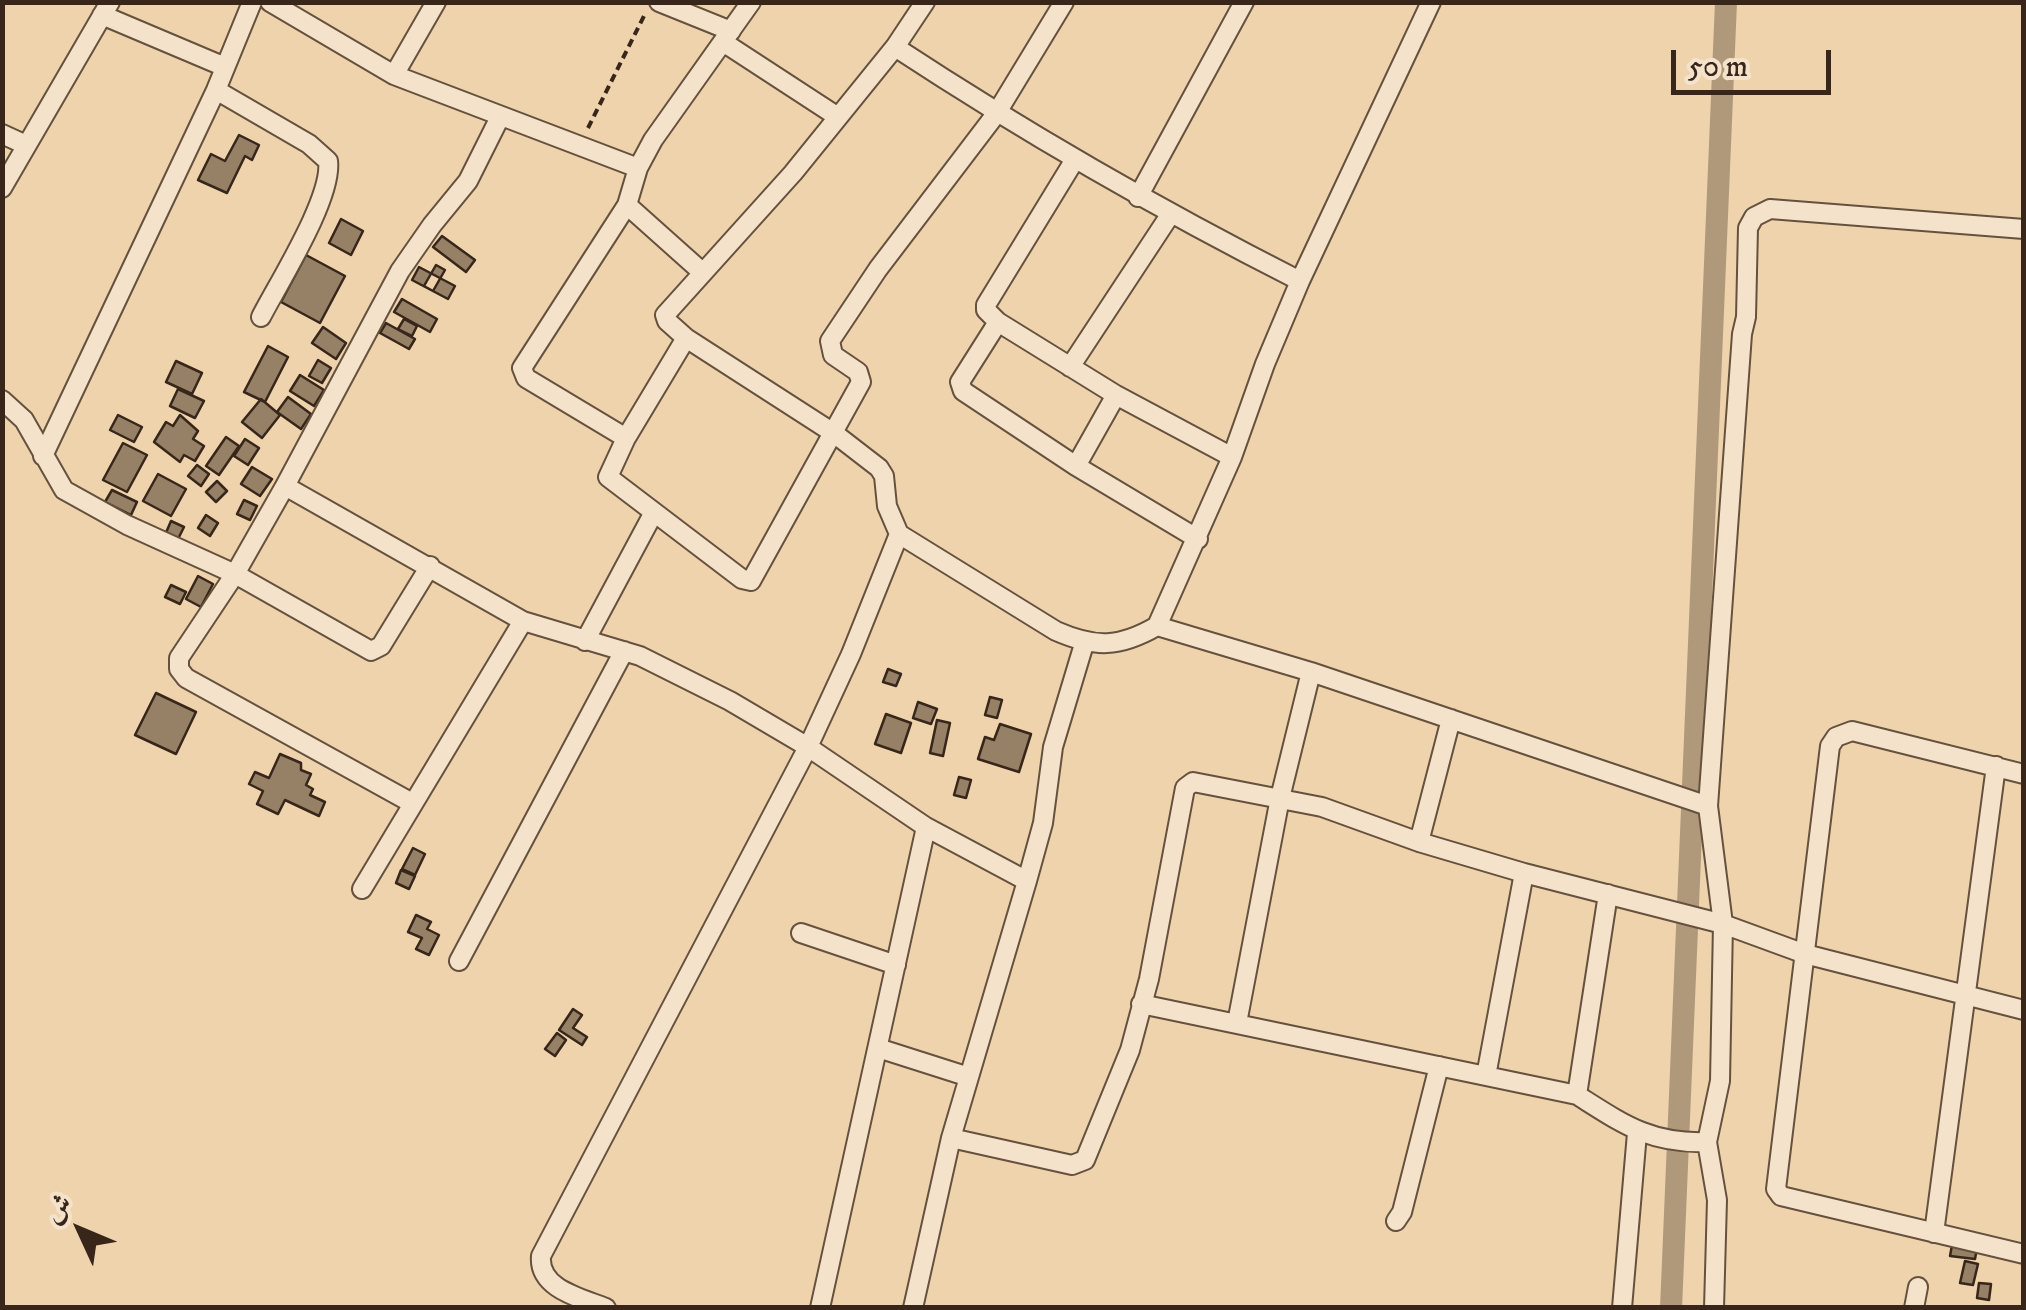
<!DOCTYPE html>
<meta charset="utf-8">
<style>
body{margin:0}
#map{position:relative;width:2026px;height:1310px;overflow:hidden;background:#eed3ad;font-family:"IM FELL DW Pica",Amiri,serif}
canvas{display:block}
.frame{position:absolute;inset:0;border:5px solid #372619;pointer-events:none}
.north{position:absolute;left:30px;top:1180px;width:100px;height:100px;-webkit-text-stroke:8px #f4e2ca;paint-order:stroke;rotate:314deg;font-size:28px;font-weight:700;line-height:40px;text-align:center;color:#372619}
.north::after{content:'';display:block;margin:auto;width:35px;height:45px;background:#372619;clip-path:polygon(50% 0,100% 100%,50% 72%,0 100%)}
.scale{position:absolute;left:1671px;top:50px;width:160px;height:45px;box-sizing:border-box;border:5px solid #372619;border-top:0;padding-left:12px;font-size:30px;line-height:35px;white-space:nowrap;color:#372619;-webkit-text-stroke:8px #f4e2ca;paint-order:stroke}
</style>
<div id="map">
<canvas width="2026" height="1310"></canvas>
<div class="frame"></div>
<div class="north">ش</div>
<div class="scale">50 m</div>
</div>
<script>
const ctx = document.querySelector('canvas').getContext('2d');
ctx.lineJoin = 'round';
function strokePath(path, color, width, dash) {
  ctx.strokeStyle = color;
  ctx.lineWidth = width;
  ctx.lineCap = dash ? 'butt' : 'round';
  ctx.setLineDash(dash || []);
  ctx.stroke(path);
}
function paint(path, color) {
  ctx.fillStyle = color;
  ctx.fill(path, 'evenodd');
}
strokePath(new Path2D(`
 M1671,1308l55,-1306`), '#b0987b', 22);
const building = new Path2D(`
 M239,135l20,10 -7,15 -7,-4 -18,37 -29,-13 13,-26 14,7z
 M341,219l22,12 -12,24 -22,-12z
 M442,236l33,24 -9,12 -33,-25z
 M306,255l39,21 -25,47 -39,-21z
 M436,265l9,5 -12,21 -9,-5z
 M419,267l36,19 -7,13 -36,-19z
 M402,299l35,20 -7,13 -36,-20z
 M404,319l13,7 -5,10 -14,-7z
 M386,323l29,16 -6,10 -29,-16z
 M323,327l23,16 -10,16 -24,-16z
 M268,346l20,11 -23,45 -21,-10z
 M318,360l13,8 -9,15 -13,-7z
 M176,361l26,12 -10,21 -26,-12z
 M300,375l24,15 -10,16 -24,-15z
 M178,389l26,12 -9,17 -25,-12z
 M288,397l23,17 -10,15 -24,-17z
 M261,399l19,16 -18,23 -20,-16z
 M118,415l24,12 -8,15 -24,-12z
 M180,415l18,16 -5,8 11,7 -9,15 -11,-6 -4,7 -26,-20 12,-20 7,4z
 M226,437l13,9 -20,29 -13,-9z
 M245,439l14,9 -11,17 -14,-9z
 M123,443l24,12 -20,37 -24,-12z
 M197,465l12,9 -8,12 -13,-10z
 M252,467l20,12 -12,17 -19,-12z
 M158,474l28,15 -15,27 -28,-15z
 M217,481l10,10 -11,11 -10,-10z
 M112,490l25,12 -6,13 -26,-13z
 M244,500l13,6 -7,14 -13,-6z
 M206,515l12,8 -8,13 -12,-8z
 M171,521l13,6 -7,14 -12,-6z
 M198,576l15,8 -12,23 -15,-8z
 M171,585l15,7 -6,12 -15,-7z
 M888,669l13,5 -5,12 -13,-4z
 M156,693l40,19 -20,42 -41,-19z
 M990,697l12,3 -5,18 -12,-3z
 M918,702l19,7 -6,15 -18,-6z
 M886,714l25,9 -10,30 -26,-9z
 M937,720l13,3 -7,33 -13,-3z
 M1000,724l31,10 -12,38 -41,-13 7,-22 9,3z
 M280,754l21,9v7l10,4 -5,11 7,4 -3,6 15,7 -6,14 -34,-16 -7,14 -21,-10 6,-13 -14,-7 6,-12 14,6z
 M959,777l12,3 -5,18 -12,-3z
 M413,848l12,6 -10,21 -13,-6z
 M401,870l14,6 -6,13 -13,-6z
 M416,915l15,7 -4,7 12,6 -10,20 -13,-6 6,-11 -14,-6z
 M573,1009l9,6 -9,13 14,9 -5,8 -23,-15z
 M557,1033l9,7 -11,16 -10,-7z
 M1952,1245l25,3 -2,11 -25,-3z
 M1965,1261l13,3 -5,21 -13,-2z
 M1979,1283l12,1 -2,16 -12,-2z`);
paint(building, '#968066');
strokePath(building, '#372619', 2.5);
const street = new Path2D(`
 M270,2l124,73 244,93
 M659,2l72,29
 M102,15l123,52
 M723,42l115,75
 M895,47c131,86 265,163 405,234
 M394,75l42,-73
 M216,90l93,54 19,17c5,36 -49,121 -67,156
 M2,134l24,11
 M1074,161l-88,144v5l12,12 118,73 116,62
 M2,188l108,-186
 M1138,197l106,-195
 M627,205l75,67
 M998,322l-38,60 3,9 113,75 122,73
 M686,338l-60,100 -18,39 134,102 9,2 110,-199 -3,-10 -25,-17 -3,-14 48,-72 118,-155 68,-112
 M1070,367l100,-152
 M2,400l22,20 40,70 63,35 108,49 136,77 10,-5 49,-80
 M626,438l-100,-60 -4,-10 105,-163 11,-37 15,-28 98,-138
 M43,456l173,-366 36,-88
 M1076,466l40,-71
 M285,486l238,135 117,35 90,45 78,46 118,80 101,54
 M899,534l157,97c39,17 63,17 101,-5l75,-169 33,-93 35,-83 131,-279
 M1157,626l154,46 397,134 15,118 -3,157 -13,61 10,58 -3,108
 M585,641l68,-127
 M2024,774l-172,-43 -16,6 -6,9 -54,443 5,7 243,58
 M412,803l-226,-125 -7,-9v-11l56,-84 50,-88 115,-215 32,-46 36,-44 32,-64
 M1708,806l34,-472 4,-17 2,-89 6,-11 16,-8 254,20
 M1419,842l32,-123
 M362,889l161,-268
 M801,933l95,32
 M459,961l165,-310
 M1141,1004l436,91c46,29 73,49 130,47
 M1237,1023l43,-225 31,-126
 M878,1048l91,29
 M1486,1076l38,-203
 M1577,1095l31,-201
 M951,1138l121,27 13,-5 45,-110 19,-71 36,-191 8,-6 129,25 97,35 105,31 199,51 82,30 219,56
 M1396,1221l6,-9 37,-146
 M1934,1233l62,-467
 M606,1308c-25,-10 -68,-19 -65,-52l267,-509 43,-93 48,-120 -12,-28 -3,-30 -5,-8 -44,-34 -149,-96 -19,-17 -2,-6 128,-142 102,-126 30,-45
 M820,1308l106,-481
 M913,1308l38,-170 76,-257 16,-58 10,-76 31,-103
 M1622,1308l15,-175
 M1914,1308l4,-21`);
strokePath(street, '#65513e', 22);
strokePath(new Path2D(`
 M588,128l56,-112`), '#372619', 4, [8, 5]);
strokePath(street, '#f4e2ca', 18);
</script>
